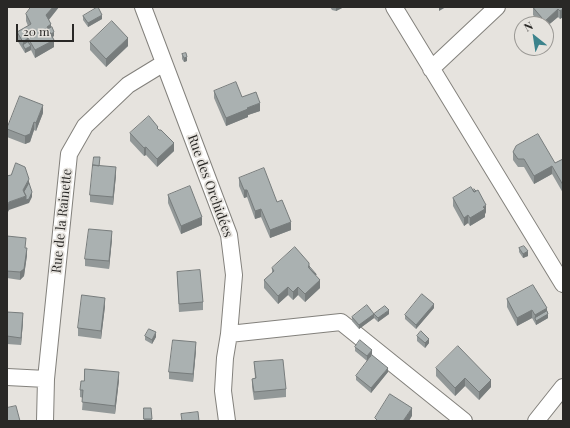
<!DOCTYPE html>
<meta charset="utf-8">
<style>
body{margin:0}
#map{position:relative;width:570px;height:428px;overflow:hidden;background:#e6e3de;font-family:"Playfair Display",serif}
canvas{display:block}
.frame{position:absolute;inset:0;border:8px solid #292826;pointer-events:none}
.north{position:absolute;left:514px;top:16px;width:40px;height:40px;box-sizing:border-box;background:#e6e3de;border:1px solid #9a9894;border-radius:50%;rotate:330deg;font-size:11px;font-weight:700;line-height:16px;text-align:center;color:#292826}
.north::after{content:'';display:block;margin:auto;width:14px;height:18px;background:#3c838c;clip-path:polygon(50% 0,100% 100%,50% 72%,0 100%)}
.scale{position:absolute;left:16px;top:24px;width:58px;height:18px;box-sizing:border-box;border:2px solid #292826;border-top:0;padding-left:5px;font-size:12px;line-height:14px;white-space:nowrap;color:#292826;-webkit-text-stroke:3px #e6e3de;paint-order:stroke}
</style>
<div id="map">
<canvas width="570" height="428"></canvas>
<div class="frame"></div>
<div class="north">N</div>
<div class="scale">20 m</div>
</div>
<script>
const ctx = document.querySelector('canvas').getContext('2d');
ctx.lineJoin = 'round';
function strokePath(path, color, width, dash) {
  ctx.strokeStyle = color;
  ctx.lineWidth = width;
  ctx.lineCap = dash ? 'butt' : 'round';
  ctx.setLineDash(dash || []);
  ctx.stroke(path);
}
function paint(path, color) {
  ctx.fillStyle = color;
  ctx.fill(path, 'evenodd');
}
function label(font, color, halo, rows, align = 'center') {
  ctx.font = font + ' "Playfair Display",serif';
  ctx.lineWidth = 3.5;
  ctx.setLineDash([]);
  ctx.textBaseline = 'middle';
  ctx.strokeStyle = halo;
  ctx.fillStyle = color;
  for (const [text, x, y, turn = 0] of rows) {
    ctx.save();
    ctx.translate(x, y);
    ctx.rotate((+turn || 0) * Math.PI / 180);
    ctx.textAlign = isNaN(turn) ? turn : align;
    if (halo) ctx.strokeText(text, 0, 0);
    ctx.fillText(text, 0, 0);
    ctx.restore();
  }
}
const street = new Path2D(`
 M143,7l86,228 5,40 -5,59 -4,24 -2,33 4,30
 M394,7l169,277
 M431,69l66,-62
 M229,334l112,-12 123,99
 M7,377l39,2
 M45,421l1,-42 23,-225 16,-28 43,-41 36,-22
 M536,421l27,-34`);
strokePath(street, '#83817c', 18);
strokePath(street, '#fff', 16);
paint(new Path2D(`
 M59,7l-10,13 5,16 -2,1 2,10 -19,11 -4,-8 -6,3 -8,-13v-8l11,-6 -2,-5v-7z
 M330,7h14l-8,4 -4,-1z
 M533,7h30v10l-3,2 -2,-2 -12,10v-3h-5l-8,-9z
 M83,16l19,3 -14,8 -5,-7z
 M90,42l38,4 -22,21 -16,-17z
 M182,54l5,7 -3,1 -2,-3z
 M214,91l28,6 18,14 -12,4v2l-22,9 -12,-28z
 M43,113l-7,18 -2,-1 -4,12 -5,2 -18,-7v-8z
 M158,130l16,21 -17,16 -11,-12 -2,1 -14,-15v-8z
 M513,152l42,11 8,-4v34l-11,-19 -18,10 -10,-17h-6l-5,-7z
 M100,161l-1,5 17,9 -3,30 -23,-3v-7z
 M239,178l38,24 14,28 -21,8 -9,-21 -6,2 -8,-22 -3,1 -5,-12z
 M168,195l34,30 -21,9 -13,-31z
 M453,198l33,14 -1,2v3l-15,9 -2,-3 -4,3 -11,-20z
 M7,236l18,12 2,7 -3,21 -4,4 -13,-2z
 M112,239l-3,30 -24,-3v-7z
 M519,248l9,8 -5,2 -4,-6z
 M309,266l7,10 4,12 -15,14 -7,-7 -5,5 -5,-5 -10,9 -14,-16v-8l8,-7v-5z
 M177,272l26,30v8l-24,2z
 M507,299l40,12 1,7 -12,7 -4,-7 -15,8 -10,-19z
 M105,306l-4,33 -23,-3v-8z
 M434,308l-18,21 -11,-10v-4z
 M7,312l16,9 -2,24 -14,-1z
 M374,314h15l-11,8 -4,-4 -15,11 -7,-8v-4z
 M145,336l11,1 -4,7 -7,-4z
 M417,336l12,7 -4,5 -8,-7z
 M355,347l17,7 -5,7 -12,-10z
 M196,350l-3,32 -24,-3v-7z
 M254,362l32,27v8l-32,3 -2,-13v-8l3,-1z
 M436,368l55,19 -12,13 -14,-14 -10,10 -19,-20z
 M388,372l-17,21 -15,-13v-4z
 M119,380l-4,34 -33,-4 1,-12 -3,-1v-7z
 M144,408h7l1,13h-8z`), '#929898');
paint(new Path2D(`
 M53,7h6l-13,16v-8z
 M336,7h8l-8,4z
 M439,7h7l-7,4z
 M558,9v8l-12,10v-3h-1v-3z
 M563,9v8l-3,2v-8z
 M102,15v4l-14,8v-4z
 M51,24v8l-3,1 -1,-6z
 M54,32v4l-5,3v-4z
 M28,38v8l-5,-1v-3z
 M128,38v8l-22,21v-8z
 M54,40v7l-19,11v-8z
 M31,46v4l-6,3v-4z
 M187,57v4l-3,1v-4z
 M260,103v8l-12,4v2l-22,9v-8l21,-10z
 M43,105v8l-7,18v-8z
 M34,122v8l-4,12 -5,2v-8z
 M174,143v8l-17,16v-8z
 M146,147v8l-2,1v-8z
 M552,166v8l-18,10v-8z
 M116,167v8l-3,30v-8z
 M29,179v8l-5,9 -1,-6z
 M244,190h3v7l-3,1z
 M32,192v5l-3,6 -20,7 -2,4v-8l2,-4 17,-6z
 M486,205v7l-1,2v3l-15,9v-8z
 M261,209v8l-6,2v-8z
 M468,215v8l-4,3v-8z
 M202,217v8l-21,9v-8z
 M291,222v8l-21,8v-8z
 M112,231v8l-3,30v-8z
 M27,248v7l-3,21 -4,4v-8z
 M528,251v5l-5,2v-4z
 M320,280v8l-15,14v-8z
 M288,287v8l-10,9v-8z
 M298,287v8l-5,5v-8z
 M105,298v8l-4,33v-8z
 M434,304v4l-18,21v-4z
 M547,308v7l1,-1v4l-12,7v-4l-1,-3v-3z
 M389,310v4l-11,8v-4z
 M532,310v8l-15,8v-8z
 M23,313v8l-2,24v-7z
 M374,314v4l-15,11v-4z
 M156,332v5l-4,7v-4z
 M429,339v4l-4,5v-5z
 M196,342v8l-3,32v-8z
 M372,350v4l-5,7v-5z
 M388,368v4l-17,21v-5z
 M119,372v8l-4,34v-8z
 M465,378v8l-10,10v-8z
 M491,380v7l-12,13v-8z
 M412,408v8l-3,5h-6z`), '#777c7c');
const building = new Path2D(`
 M31,7h22l-7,8 5,9 -4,3 7,13 -19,10 -7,-12 -5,4 -6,-10 14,-8 -5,-10z
 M98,7l4,8 -14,8 -5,-7z
 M533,7h30v2l-3,2 -2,-2 -13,12z
 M112,21l16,17 -22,21 -16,-17z
 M52,27l2,5 -3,2 -3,-5z
 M28,42l3,4 -6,3 -2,-4z
 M186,53l1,4 -3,1 -2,-4z
 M236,82l6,15 14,-5 4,11 -13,5 1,1 -22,9 -12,-27z
 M20,96l23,9 -7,18 -2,-1 -4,12 -5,2 -18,-7z
 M149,116l9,11 -1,1 2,2h2l13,13 -17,16 -11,-12 -2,1 -14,-15z
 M538,134l17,29 8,-4v26l-11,-19 -18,10 -10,-17h-6l-5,-7 3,-6z
 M94,157h6l-1,9 -6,-1z
 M16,163l9,4 4,12 -6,11 3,6 -17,6 -2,4v-30l4,-1z
 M93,165l23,2 -3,30 -23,-2z
 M264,168l13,34 5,-2 9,22 -21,8 -9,-21 -6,2 -8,-21h-3l-5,-12z
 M29,183l3,9 -3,7 -3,1v-4l-2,-4z
 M190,186l12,31 -21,9 -13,-31z
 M471,187l3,5 4,-2 8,15 -3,2 2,2 -15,9 -2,-3 -4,3 -11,-20z
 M474,189l2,2 -2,1 -1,-2z
 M89,229l23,2 -3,30 -24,-2z
 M7,236l19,2 -1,10h2l-3,21 -4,3 -13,-1z
 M524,246l4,5 -5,3 -4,-6z
 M295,247l14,16v5l11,12 -15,14 -7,-7 -5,5 -5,-5 -10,9 -14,-16 10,-9 -2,-3z
 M309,266l7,8v1l-7,-7z
 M200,270l3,32 -24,2 -2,-32z
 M533,285l14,23 -12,7 -3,-5 -15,8 -10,-19z
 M422,294l12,10 -18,21 -11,-10z
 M82,295l23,3 -4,33 -23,-3z
 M367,305l7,9 -15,11 -7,-8z
 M385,306l4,4 -11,8 -4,-4z
 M547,311l1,3 -12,7 -1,-3z
 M7,312l16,1 -2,25 -14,-2z
 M149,329l7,3 -4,8 -7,-4z
 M421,331l8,8 -4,4 -8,-7z
 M173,340l23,2 -3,32 -24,-2z
 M360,340l12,10 -5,6 -12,-9z
 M458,346l33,34 -12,12 -14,-14 -10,10 -19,-20z
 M372,355l16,13 -17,20 -15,-12z
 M283,360l3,29 -32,3 -2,-13 4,-1 -2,-16z
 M85,369l34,3 -4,34 -33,-4 1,-12h-3l1,-9h3z
 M390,394l22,14 -9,13h-27l1,-1 -2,-2z
 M16,406l4,15h-13v-13z
 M144,408h7l1,11h-8z
 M198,412l1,9h-17l-1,-7z`);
paint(building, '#aab1b1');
strokePath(building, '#777c7c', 1);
label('13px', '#292826', '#e6e3de', [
 ["Rue des Orchidées",210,186,70],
 ["Rue de la Rainette",62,221,-84]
]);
</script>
